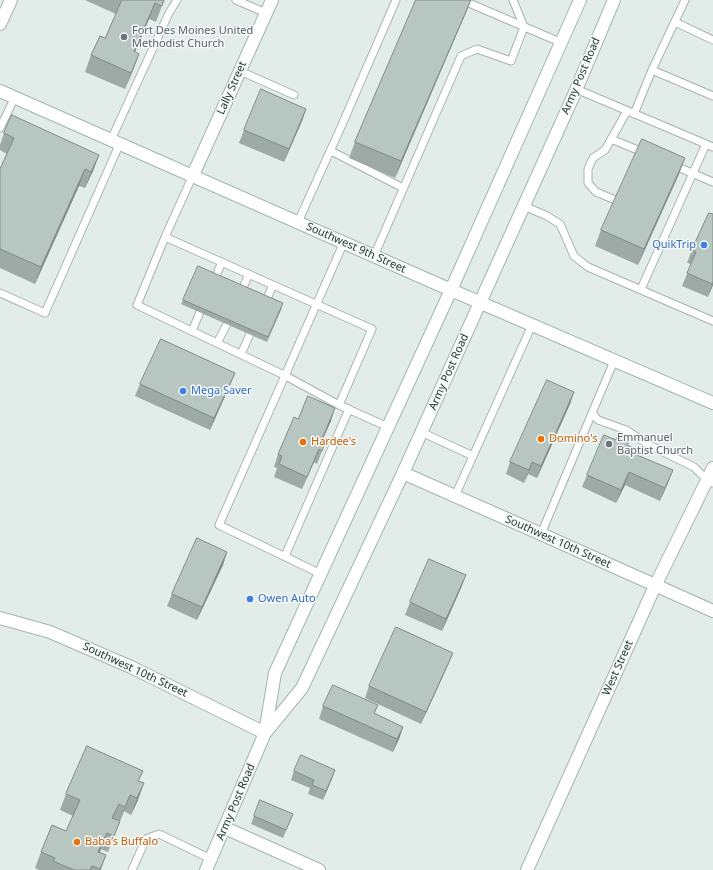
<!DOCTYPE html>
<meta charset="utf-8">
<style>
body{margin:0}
canvas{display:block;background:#e2ece8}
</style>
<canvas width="713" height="870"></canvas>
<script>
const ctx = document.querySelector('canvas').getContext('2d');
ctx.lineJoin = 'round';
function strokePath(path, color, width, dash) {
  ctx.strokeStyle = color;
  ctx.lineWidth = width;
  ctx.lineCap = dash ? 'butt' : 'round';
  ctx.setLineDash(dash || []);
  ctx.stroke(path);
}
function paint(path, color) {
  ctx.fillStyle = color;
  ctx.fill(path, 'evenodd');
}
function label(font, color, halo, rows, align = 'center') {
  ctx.font = font + ' "Noto Sans",sans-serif';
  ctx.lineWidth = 3;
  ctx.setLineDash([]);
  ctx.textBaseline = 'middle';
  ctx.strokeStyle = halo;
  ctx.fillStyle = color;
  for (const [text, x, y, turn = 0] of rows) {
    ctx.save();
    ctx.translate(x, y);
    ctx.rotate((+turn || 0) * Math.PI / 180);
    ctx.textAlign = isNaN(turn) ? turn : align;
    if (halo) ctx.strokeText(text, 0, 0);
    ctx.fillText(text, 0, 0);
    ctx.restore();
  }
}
const lane = new Path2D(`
 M236,0l30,13
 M462,0l100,43
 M675,22l38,18
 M652,70l61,26
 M240,71l54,24
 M576,89l137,58
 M634,114l18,-44 33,-70
 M0,128l15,-31
 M611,139l34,14
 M111,140l58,-127 8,-13
 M331,151l72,37
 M673,165l40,17
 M193,175l-28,62 207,92 -33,76
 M613,199l-17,-7 -8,-9v-14l5,-11 12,-8 22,-39
 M524,206l23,10 13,8 14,32 14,11 125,54
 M298,222l43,-95 55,-127
 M165,237l-28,68 147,70 55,30 49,22
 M374,256l87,-200 16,-7 34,12 13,-34 -11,-27
 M215,278l7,-16
 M641,289l65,-145
 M242,290l7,-16
 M0,293l45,20 75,-170
 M266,301l7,-16
 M192,331l8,-19
 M217,343l10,-19
 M241,354l9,-20
 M614,361l-22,52 6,7 28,10 23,15 45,22 13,13 6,3
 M421,432l52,24
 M455,496l77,-171
 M541,534l51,-121
 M285,556l64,-147
 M321,574l-102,-49 125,-283
 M132,870l14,-31 13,-5 52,25`);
const street = new Path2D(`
 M0,24l11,-24
 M193,175l79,-175
 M403,473l138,61 172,77
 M0,618l50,14 81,35 134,66
 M225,828l94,42
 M527,870l128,-284 58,-118`);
const secondary = new Path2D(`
 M0,91l451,199 262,113
 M266,732l36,-44 101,-215 170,-376 41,-97
 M206,870l59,-137 10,-60 176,-383 129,-290`);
strokePath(lane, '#a5b4af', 9);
strokePath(street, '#a5b4af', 14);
strokePath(secondary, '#a1b7b1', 14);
strokePath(lane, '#fff', 7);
strokePath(street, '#fff', 12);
strokePath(secondary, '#fff', 12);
paint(new Path2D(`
 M85,0h79l-8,22 -7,-3 -14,33 4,2 -6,16 -8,19 -40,-17 6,-17 14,-17 11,-24z
 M416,0h55l-4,10 -72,168 -46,-20 6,-16z
 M306,109l-4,12 -18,41 -45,-19 5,-13z
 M4,133l95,22 -6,16 -8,17 -6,-2 -44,98 -35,-16v-99l7,-15 -7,-4v-5z
 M679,174l-41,91 -43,-19 6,-16z
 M709,213l4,72 -5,12 -26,-11 9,-22 -4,-1 5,-13z
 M183,300l99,8 -15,34 -86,-38z
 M235,373l-5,12 -20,45 -75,-34 5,-12z
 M574,392l-4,12 -33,74 -9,-4 -4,9 -18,-9 4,-12z
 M298,419l33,2 -9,19 4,1 -9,23 -3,-2 -12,27 -28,-12 3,-9 -3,-1 4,-13z
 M627,445l41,38 -8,18 -35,-16 -9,18 -34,-16 5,-12z
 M227,552l-4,13 -26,55 -30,-14 5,-12z
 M466,575l-5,13 -19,43 -37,-16 5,-13z
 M448,665l-27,59 -56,-26 4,-12z
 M378,705l-4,9 29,13 -4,12 -6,13 -74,-33 4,-13z
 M335,770l-12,30 -15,-6 2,-6 -19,-8 3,-9z
 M139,781l-1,19 -7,15 -7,-4 -16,41 -7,-3 -1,3 6,3 -5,15h-62l-4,-2 6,-16 25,-21 7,-15 -13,-6 6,-16z
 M293,814l-10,24 -32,-14 3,-8z`), '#9eaaa6');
paint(new Path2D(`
 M471,0l-4,10 -72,168 6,-17z
 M155,3l-6,16 -21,49 6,-17z
 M139,54l-6,16 -8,19 6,-16z
 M306,109l-4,12 -18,41 5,-13z
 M99,155l-6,16 -8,17 6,-16z
 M685,158l-6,16 -41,91 6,-16z
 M85,169l-6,17 -44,98 6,-17z
 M713,282v3l-5,12z
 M235,373l-5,12 -20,45 4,-12z
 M574,392l-4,12 -33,74 4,-12z
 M335,408l-4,13 -14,31 5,-13z
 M319,449l-5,13 -12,27 5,-12z
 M532,462l-4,12 -4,9 5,-13z
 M673,470l-5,13 -8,18 5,-13z
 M629,472l-4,13 -9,18 5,-13z
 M227,552l-4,13 -26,55 5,-13z
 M466,575l-5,13 -19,43 4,-12z
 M453,653l-5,12 -27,59 5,-12z
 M403,727l-4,12 -6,13 4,-13z
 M335,770l-3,9 -9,21 3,-9z
 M144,783l-6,17 -7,15 6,-17z
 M130,795l-6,16 -5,12 6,-16z
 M107,833l-6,16 -9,19 6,-16z`), '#818b87');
const building = new Path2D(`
 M122,0h42l-2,6 -7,-3 -21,48 5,3 -8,19 -40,-18 9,-19 5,2z
 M416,0h55l-70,161 -46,-19z
 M261,89l45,20 -17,40 -45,-19z
 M12,115l87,40 -8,17 -6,-3 -44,98 -41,-18v-80l14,-31 -10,-5z
 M642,139l43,19 -41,91 -43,-19z
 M709,213l4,1v68l-1,2 -25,-11 9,-21 -4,-2z
 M198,266l85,37 -15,34 -85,-37z
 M161,339l74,34 -21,45 -74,-34z
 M547,380l27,12 -33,74 -9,-4 -3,8 -19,-8z
 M308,396l27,12 -13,31 4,2 -4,10 -3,-2 -12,28 -28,-13 3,-8 -4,-2 16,-37 4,2z
 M604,435l12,5 1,-3 12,5 -2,3 12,5 -2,5 36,15 -8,18 -36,-16 -8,18 -34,-15z
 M197,538l30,14 -25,55 -30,-13z
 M429,559l37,16 -20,44 -36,-17z
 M396,627l57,26 -27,59 -57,-26z
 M333,685l45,20 -4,8 29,14 -6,12 -74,-33z
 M87,746l56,25 -5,10 6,2 -7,15 -7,-3 -5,12 -6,-3 -7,14 8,3 -6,15 -7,-3 -9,19 8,3 -6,14 -8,-3 -2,4h-16l-21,-9 2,-3 -14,-6 11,-27 14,6 14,-31 -14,-6z
 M301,755l34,15 -9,21 -14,-6 2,-5 -20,-9z
 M260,800l33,14 -7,16 -32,-14z`);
paint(building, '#b8c6c1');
strokePath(building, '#818b87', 1);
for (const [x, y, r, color] of [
 [124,37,4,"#6b7280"],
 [704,245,4,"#3f7fe0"],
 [183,391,4,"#3f7fe0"],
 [541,439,4,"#e8710a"],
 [303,442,4,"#e8710a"],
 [609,444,4,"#6b7280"],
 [250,599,4,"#3f7fe0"],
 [77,842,4,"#e8710a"]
]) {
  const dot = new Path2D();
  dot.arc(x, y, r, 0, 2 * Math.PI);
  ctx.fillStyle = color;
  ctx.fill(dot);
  strokePath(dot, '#f3f8f6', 1.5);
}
label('11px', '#5b616d', '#f3f8f6', [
 ["Fort Des Moines United",132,31],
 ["Methodist Church",132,44],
 ["Emmanuel",617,438],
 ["Baptist Church",617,451]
], 'left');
label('11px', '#233c37', '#f3f8f6', [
 ["Army Post Road",581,76,-67],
 ["Lally Street",232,88,-66],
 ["Southwest 9th Street",356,248,24],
 ["Army Post Road",449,372,-66],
 ["Southwest 10th Street",558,542,24],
 ["West Street",618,668,-66],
 ["Southwest 10th Street",135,670,25],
 ["Army Post Road",236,802,-67]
]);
label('11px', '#366cbe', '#f3f8f6', [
 ["QuikTrip",696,245,"right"],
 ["Mega Saver",191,391],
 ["Owen Auto",258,599]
], 'left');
label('11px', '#c56008', '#f3f8f6', [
 ["Domino's",549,439],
 ["Hardee's",311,442],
 ["Baba’s Buffalo",85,842]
], 'left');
</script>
